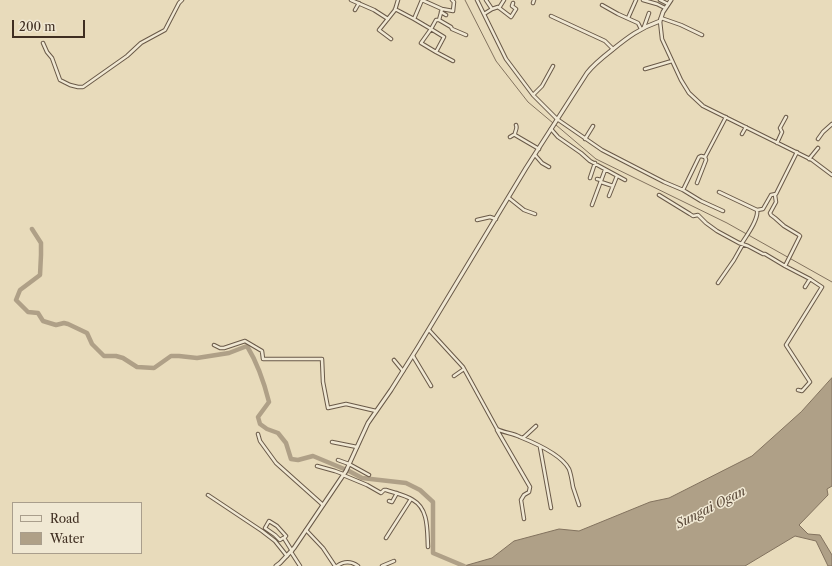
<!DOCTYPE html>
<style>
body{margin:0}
#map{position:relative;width:832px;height:566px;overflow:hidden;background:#e8dbbb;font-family:"Libre Caslon Text",serif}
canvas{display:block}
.legend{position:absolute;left:12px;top:502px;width:130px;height:52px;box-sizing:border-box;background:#f0e8d3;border:1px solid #a99e8c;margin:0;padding:5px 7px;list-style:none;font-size:12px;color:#3f2e21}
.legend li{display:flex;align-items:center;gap:8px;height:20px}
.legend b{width:20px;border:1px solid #a99e8c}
.scale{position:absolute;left:12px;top:20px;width:73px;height:18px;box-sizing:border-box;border:2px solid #3f2e21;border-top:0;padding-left:5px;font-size:12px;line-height:14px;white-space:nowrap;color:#3f2e21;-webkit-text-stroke:3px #f0e8d3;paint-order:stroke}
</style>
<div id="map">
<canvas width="832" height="566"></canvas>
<ul class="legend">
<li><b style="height:5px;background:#f0e8d3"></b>Road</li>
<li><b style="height:11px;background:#afa087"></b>Water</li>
</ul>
<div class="scale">200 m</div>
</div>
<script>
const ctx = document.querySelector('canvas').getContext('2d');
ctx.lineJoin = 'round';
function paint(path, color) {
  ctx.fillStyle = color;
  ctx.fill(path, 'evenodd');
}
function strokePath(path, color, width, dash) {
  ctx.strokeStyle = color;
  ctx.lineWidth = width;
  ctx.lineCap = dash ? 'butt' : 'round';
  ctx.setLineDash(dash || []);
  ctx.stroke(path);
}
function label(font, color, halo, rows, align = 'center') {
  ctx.font = font + ' "Libre Caslon Text",serif';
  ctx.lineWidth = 3;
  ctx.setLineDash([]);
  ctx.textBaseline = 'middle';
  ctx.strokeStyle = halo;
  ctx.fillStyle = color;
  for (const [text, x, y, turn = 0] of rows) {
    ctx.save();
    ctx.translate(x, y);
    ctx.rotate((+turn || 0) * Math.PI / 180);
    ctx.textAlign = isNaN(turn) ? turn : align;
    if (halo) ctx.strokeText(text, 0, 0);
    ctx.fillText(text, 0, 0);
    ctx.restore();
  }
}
const water = new Path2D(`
 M832,378v108l-5,3 1,6 -29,30 9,9 12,1 12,20v11h-4l-12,-25 -21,-5 -50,30h-281l28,-8 22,-17 45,-12 20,2 71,-29 19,-4 83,-42 49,-44z`);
paint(water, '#afa087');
strokePath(water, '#82725e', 1);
strokePath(new Path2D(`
 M465,0l31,61 32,41 25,21
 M556,125l40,34 131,64 105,59`), '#82725e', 1);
strokePath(new Path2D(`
 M32,229l9,14v12l-1,20 -20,15 -4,10 12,12 10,1 5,8 13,4 8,-2 4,1 19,9 5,11 12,12h12l7,2 14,9 17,1 17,-12h8l18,2 32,-5 18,-7c11,18 17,36 22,56l-11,15 2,7 7,5 11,4 8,10 5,16 7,1 15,-4 36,15 13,7 44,5 14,7 13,12v51l31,13`), '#afa087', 4.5);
const minor = new Path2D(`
 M351,0l23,10 14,9
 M422,0l-8,19 17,10 -10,14 15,9 8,-15 -13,-8 5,-9h3l3,-11
 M422,0l20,9 11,2 1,-9 -2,-2
 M477,0l29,59 27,36 24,24 45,31 62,32 19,8
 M643,0l14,4 8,4
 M660,0l8,4
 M533,3l1,-3
 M602,5l16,9 20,9 3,6
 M499,8l5,-8
 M395,9l19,10
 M492,9l6,-2 13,10 5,-8 -4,-3 1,-3
 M355,10l4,-7
 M441,12l5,3
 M484,14l8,-5 -6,-9
 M551,16l54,25 8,8
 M628,18l8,-18
 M661,18l20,7 21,10
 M439,20l12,7 1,2 14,6
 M660,21l2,18 19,41 8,13 14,13 109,54 20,15
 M644,27l5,-14
 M391,39l-12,-9 16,-20 3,-10
 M43,43l4,9 5,6 8,22 10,5 8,2h5l44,-31 14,-13 24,-13 14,-27 3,-3
 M436,52l17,9
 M645,69l27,-8
 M533,95l9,-9 11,-20
 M516,125c2,4 -2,7 -1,10l24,14
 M551,129l7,8 23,16 9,8 35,19
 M742,134l4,-7
 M510,137l5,-3
 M585,139l8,-13
 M818,139l5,-7 9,-8
 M777,143l5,-11 -2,-4 6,-11
 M535,155l7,8 7,4
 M809,159l9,-11
 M590,178l5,-15
 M597,179l4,1
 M601,182l12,4
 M697,183l9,-23 -1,-3
 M719,192l38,18 6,-1 8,-14 5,-1 21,-42
 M659,195l31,19 3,2 5,-1 8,8 11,8 22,12 9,3 15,8h2l20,12
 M775,195l1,7 -6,11 1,2 4,3 9,8 15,9 1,1 -15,30 25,13 12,8 -36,58 24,37 -8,9 -4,-1
 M609,196l8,-20
 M509,198l15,12 11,4
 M592,205l13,-35
 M723,211l-22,-10 -18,-11 16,-33 2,-1 4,1 21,-40
 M477,220l13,-3 6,2
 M742,243c5,-8 17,-24 15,-33
 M718,283l16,-23 9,-16
 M805,287l5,-8
 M429,330l34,37 34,62c7,4 16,4 23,8 15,6 41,17 49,32 2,5 3,12 4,18 2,6 4,12 6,18
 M214,345l6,3h4l21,-7 17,10 1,8h59l1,23 5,26 18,-4 30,7
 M413,356l18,30
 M394,360l9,11
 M454,376l10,-7
 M497,430l33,57 -1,5 -5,3 -3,5 3,19
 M258,434l2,7 16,22 47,42
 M523,438l13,-12
 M332,442l25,5
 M540,447l11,61
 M338,460l11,4 20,11
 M317,466l18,5 8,3
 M343,475l24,10 14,8 3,-3h2c9,3 19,5 27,10 16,9 14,31 15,47
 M208,495l54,36 13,10 12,15
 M389,501l3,1 5,-9
 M306,530l17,18 12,18
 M284,538h-1l-3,2 -5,-5 -10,-7 4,-7 8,5 9,10 -2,2 8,13
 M386,538l25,-39
 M291,552l9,14
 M337,566c7,-5 14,-5 21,0
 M382,566l12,-5`);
const tertiary = new Path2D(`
 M276,566l4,-3 14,-15 52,-77 22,-48 23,-33 27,-43 108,-179 61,-95c7,-9 16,-16 25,-23 16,-13 28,-22 48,-29l3,-9 8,-12`);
strokePath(minor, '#695948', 4.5);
strokePath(tertiary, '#695948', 5);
strokePath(minor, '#f0e8d3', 2.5);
strokePath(tertiary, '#f0e8d3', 3);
label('italic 13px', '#5b4a3a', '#f0e8d3', [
 ["Sungai Ogan",711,508,-27]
]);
</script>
